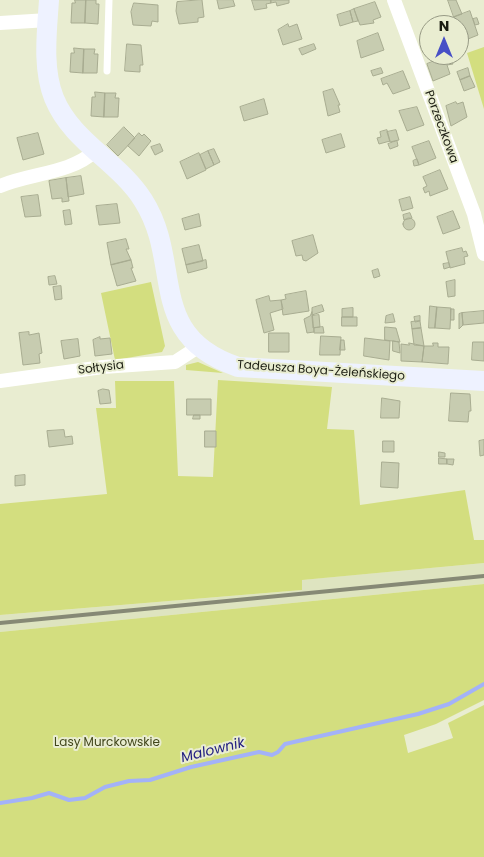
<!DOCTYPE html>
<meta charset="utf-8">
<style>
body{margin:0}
#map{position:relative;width:484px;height:857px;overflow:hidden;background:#e9edd1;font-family:Poppins,sans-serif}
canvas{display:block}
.north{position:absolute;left:419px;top:15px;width:50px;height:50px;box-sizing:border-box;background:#e9edd1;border:1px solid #979a85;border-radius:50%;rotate:0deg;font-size:14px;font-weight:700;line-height:20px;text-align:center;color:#1b1d12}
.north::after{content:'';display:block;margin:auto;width:18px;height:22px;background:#4850c6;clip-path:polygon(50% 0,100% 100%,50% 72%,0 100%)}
</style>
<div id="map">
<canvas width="484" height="857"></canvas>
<div class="north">N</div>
</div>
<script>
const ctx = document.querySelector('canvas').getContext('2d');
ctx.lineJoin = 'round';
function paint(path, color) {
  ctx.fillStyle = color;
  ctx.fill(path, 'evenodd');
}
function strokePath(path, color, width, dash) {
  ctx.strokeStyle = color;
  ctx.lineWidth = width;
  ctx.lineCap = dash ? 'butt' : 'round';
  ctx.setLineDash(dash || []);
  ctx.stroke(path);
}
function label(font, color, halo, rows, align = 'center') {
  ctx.font = font + ' Poppins,sans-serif';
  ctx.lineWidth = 4;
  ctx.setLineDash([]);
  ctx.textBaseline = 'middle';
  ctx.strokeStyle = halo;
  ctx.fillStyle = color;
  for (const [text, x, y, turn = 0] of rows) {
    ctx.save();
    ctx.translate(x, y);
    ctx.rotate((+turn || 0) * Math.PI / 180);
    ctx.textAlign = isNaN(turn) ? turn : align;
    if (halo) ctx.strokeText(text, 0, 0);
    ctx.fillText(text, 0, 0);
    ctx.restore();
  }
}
paint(new Path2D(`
 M484,563v21l-484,48v-17l302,-25 -1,-10z`), '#dee4c0');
paint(new Path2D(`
 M484,47v62l-17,-56z
 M151,282l14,64 -3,6 -47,8 -14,-67z
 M198,362l25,11 -37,-3v-5z
 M218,380l114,7 -5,42 27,1 6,75 105,-15 9,50h10v23l-182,17v10l-302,25v-111l107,-10 -11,-86h20l-1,-27h59l4,95 35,1z
 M484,584v116l-48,24 -32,11 4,18 45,-15 -5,-15 36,-18v152h-484v-225z`), '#d3de7f');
strokePath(new Path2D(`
 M0,803l32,-5 17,-5 20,7 16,-2 20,-11 24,-6 21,-1 41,-13 68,-15 13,3 6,-3 7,-8 133,-30 31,-10 35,-20`), '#a3b2f8', 4);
const building = new Path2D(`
 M75,0h11l-1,23h-14l1,-20h3z
 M86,0h10v4h3l-1,20 -13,-1z
 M202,0l2,17 -6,1v4l-19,2 -3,-13 1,-9z
 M233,0l2,6 -16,3 -2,-9z
 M252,0h19v3l-5,1 1,4 -12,2z
 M271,0h18v3l-12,3 -1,-4 -5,1z
 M448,0h8l6,14 -8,3z
 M375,2l6,15 -8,3 1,3 -14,2 -6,-16z
 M134,3l24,2v17l-6,-1 -1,5 -18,-1 -2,-13z
 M354,9l4,12 -5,1 -3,-11z
 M350,11l3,11 -13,4 -3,-11z
 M470,11l8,24 -15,6 -4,-16 -5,-8z
 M477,18l2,6 -4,1 -2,-6z
 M288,24l1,3 8,-3 5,15 -19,6 -5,-15z
 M378,33l6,17 -23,8 -4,-17z
 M127,44l14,1 2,20h-3v7l-15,-1z
 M314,44l2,5 -14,6 -3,-6z
 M74,48l10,1 -1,24 -13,-1 1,-19h3z
 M84,49h11l-1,5h4l-1,19h-14z
 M450,55l3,9 -6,1 3,9 -17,7 -6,-17z
 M381,68l2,5 -10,3 -2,-5z
 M468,68l2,8 -10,4 -3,-8z
 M403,71l7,17 -17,6 -6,-11 -4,2 -2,-6z
 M470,76l5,11 -11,4 -4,-11z
 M333,89l7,16h-2l2,7 -12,4 -5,-24z
 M95,92l10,1 -1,24 -13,-1 1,-19h3z
 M105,93h11l-1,5h4l-1,19h-14z
 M264,99l4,15 -24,7 -4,-14z
 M456,102l1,2 6,-2 4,15 -16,9 -5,-20z
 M417,107l7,18 -17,6 -8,-20z
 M124,127l11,11 -17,18 -11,-11z
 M387,130l3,11 -11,3 -2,-6 4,-1 -1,-5z
 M396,130l3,10 -9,2 -3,-10z
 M38,133l6,21 -21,6 -6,-22z
 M139,133l3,3 2,-2 7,7 -12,15 -11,-10z
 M341,134l4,13 -19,6 -4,-13z
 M397,141l1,5 -8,3 -2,-5z
 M429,141l7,17 -17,7 -7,-18z
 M160,144l3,7 -8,4 -4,-8z
 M214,149l6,13 -6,3 -6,-14z
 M208,151l6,14 -8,4 -6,-14z
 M199,153l7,17 -19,9 -7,-17z
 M417,159l2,6 -5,1 -1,-5z
 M440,170l8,19 -18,7 -1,-5 -4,2 -2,-5 4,-2 -4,-9z
 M81,176l3,18 -16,3 -2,-19z
 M66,178l3,23 -7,1v-4l-10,1 -3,-18z
 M38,195l3,21 -16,1 -4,-20z
 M410,197l3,11 -11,3 -3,-11z
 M117,204l3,19 -21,2 -3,-19z
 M70,210l2,14 -7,1 -2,-14z
 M453,211l7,17 -17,6 -6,-17z
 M410,213l2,5 -8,2 -1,-5z
 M199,214l2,12 -16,4 -3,-11z
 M403 224a6 6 0 1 1 12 0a6 6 0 1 1-12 0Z
 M313,235l5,18 -12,8 -3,-1 -1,-5 -6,1 -4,-15z
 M126,239l3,10h-3l5,11 -20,5 -4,-22z
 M199,245l4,16 -17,4 -4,-16z
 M462,248l1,4 3,-1 2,5 -4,1 1,7 -15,4 -4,-16z
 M131,260l2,8h-2l5,13 -19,5 -6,-21z
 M206,260l1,8 -19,5 -2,-8z
 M449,263l1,4 -6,2 -1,-5z
 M378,269l2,7 -6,2 -2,-7z
 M55,276l2,8 -8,1 -1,-8z
 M455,280v16l-7,1 -2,-15z
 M61,286l1,13 -7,1 -2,-13z
 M306,291l3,20 -26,4 -2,-15 5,-1 -1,-4z
 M269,296l1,5 11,-1 2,9 -13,4 4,17 -10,3 -8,-33z
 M322,305l2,6 -12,4v-7z
 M430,306l7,1 -2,21h-6z
 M437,307l14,1 -1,21 -15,-1z
 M353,308v9h-11v-8z
 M451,309h3v11h-3z
 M484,311v12l-21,2 -1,-12z
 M312,312l2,20 -7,1 -3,-14 6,-3z
 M462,313l1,12 -4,4v-15z
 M393,314l2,8 -10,1 1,-7z
 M319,315l1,12 -7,1 -1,-12z
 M420,316v5l-5,1 -1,-5z
 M342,317h15v9h-15z
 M420,321l1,7 -9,1 -1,-7z
 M323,327l1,6h-10v-5z
 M385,327l11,1 4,14 -15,-2z
 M421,328l3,18 -10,-1 -2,-16z
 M29,332v3l10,-2 3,20 -3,1 1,9 -17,2 -4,-32z
 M269,333h20v19h-20z
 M321,336l20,1 -1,18h-20z
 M100,337v2l10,-1 2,16 -17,2 -2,-16z
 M365,338l25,3 -1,19 -25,-4z
 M78,339l2,17 -16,3 -3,-18z
 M341,340h3l1,10h-5z
 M393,341l6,1 1,11 -7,-2z
 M473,342h11v19l-12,-1z
 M409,343l15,3 -2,16 -21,-1v-17l8,1z
 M433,343h5v4h11l-1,17 -26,-2 2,-16h9z
 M103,389l6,1 2,13 -11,1 -2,-13z
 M451,393l19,1 1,17h-2l-1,11 -19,-1z
 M382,398l18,3 -1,17h-18z
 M187,399h24v16h-24z
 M194,415h6v4h-7z
 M64,430l1,7 7,-1 1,8 -24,3 -2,-16z
 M205,431h11v16h-11z
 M484,440v15l-4,1 -1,-15z
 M383,441h11v11h-11z
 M439,452l6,1v4h-6z
 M439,458l8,1v5h-8z
 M447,459h7l-1,6 -6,-1z
 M382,462l17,1 -1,25 -17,-1z
 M25,475v10l-10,1v-10z`);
paint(building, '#c7ccb0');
strokePath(building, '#a8ac91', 1);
strokePath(new Path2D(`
 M107,71l2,-71`), '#fff', 7);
strokePath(new Path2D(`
 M394,0l80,214 10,40
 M0,23l48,-3
 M0,186c30,-13 70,-12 95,-35
 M0,381l103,-14 72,-5 23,-15`), '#fff', 14);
strokePath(new Path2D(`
 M49,0c-2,31 -7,68 5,98 18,44 64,63 89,102 41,64 1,135 95,167l246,14`), '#eef2ff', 20);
strokePath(new Path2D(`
 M0,623l484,-47`), '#868975', 4);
label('12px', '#1b1d12', '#e9edd1', [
 ["Porzeczkowa",441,127,70],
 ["Sołtysia",101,368,-7],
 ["Tadeusza Boya-Żeleńskiego",321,371,4]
]);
label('12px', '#41461b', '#e9edd1', [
 ["Lasy Murckowskie",107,743]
]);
label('italic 14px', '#232082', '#e9edd1', [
 ["Malownik",213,751,-14]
]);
</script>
